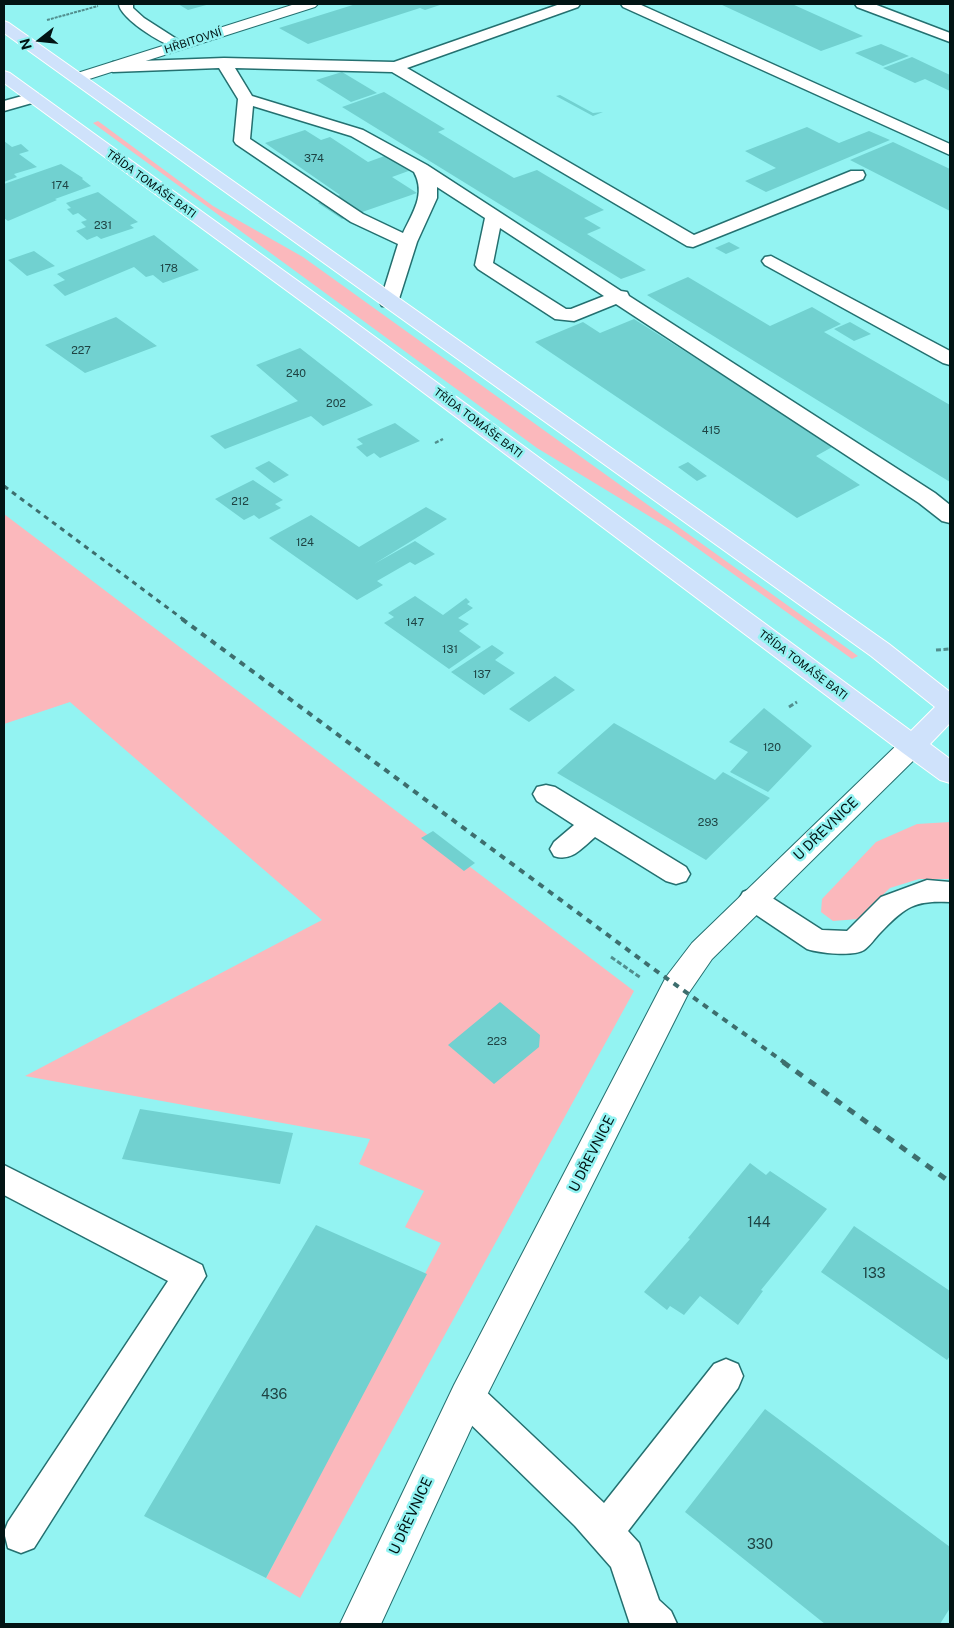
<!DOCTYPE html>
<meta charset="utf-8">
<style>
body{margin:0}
#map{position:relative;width:954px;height:1628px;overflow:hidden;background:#93f3f2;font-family:"Public Sans",sans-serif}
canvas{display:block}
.frame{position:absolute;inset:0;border:5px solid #021414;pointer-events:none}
.north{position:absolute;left:15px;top:15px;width:50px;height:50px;-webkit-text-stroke:4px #93f3f2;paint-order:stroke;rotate:254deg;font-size:14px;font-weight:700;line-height:20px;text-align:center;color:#021414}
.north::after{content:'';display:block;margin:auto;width:18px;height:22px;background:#021414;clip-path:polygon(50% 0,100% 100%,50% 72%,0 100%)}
</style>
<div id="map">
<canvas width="954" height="1628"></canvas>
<div class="frame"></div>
<div class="north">N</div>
</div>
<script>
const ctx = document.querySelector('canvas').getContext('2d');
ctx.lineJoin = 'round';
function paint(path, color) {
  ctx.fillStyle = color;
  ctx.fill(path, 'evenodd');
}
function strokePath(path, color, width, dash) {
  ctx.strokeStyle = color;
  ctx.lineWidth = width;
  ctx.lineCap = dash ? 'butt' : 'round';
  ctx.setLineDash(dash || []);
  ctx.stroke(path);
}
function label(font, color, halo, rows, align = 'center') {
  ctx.font = font + ' "Public Sans",sans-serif';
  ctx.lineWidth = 5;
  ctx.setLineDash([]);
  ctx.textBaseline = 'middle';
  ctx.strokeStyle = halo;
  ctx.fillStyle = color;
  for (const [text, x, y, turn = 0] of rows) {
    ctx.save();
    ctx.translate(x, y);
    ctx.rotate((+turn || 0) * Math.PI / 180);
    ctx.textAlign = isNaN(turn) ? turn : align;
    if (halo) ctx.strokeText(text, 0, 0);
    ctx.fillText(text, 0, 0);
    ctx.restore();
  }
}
paint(new Path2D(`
 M98,121l115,85 90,51 555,399 -6,3 -180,-129 -135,-82 -444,-325z
 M4,514l630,477 -334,607 -34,-20 175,-335 -36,-16 19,-36 -65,-27 11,-25 -345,-63 297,-156 -252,-218 -66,22z
 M950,822v57h-31l-29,9 -32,31 -25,2 -12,-9 1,-13 54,-57 41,-18z`), '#fbb8bc');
paint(new Path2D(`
 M178,4h32l-22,6z
 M356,4h87l-18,6 -5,-2 -112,36 -29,-16z
 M720,4h72l71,32 -42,15z
 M881,44l28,12 -26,10 -28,-13z
 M912,57l38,18v16l-25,-12 -10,4 -32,-15z
 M342,72l35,21 -26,9 -35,-22z
 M384,92l61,37 -7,3 76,46 23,-8 67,40 -20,8 17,10 -14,6 59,36 -25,9 -279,-172z
 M560,95l33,18 10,-1 -10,4 -37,-20z
 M807,127l32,16 30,-12 21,9 -124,52 -21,-11 31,-13 -31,-17z
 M305,130l16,10 9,-3 38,25 22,-8 24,15 -22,8 25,16 -75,26 -24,-16 22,-8 -75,-52z
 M4,141l8,6 9,-3 8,7 -10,3 18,13 -23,7 3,3 -13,5z
 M893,142l57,27v42l-100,-51z
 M61,164l22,14 -1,1 9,7 -36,13 2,1 -49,21 -4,-3v-34z
 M98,192l40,30 -8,3 4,3 -33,11 -4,-3 -10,4 -11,-9 10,-4 -5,-5 6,-2 -9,-7 -5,2 -6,-6 4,-1 -5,-5z
 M154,235l45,35 -36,13 -10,-8 -7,2 -12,-10 -69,29 -12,-11 12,-5 -8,-6z
 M729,242l11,6 -14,6 -11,-6z
 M34,251l21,15 -28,10 -19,-16z
 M688,277l82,49 42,-19 29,17 -17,8 126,73v77l-303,-187z
 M116,317l41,29 -72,27 -40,-28z
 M634,319l200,127 -18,10 44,29 -63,33 -262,-176 48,-20 17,11z
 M850,322l21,12 -17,7 -20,-12z
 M300,348l73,57 -50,21 -12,-10 -86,33 -15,-13 88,-35 -42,-36z
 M395,423l25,18 -40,17 -6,-5 -7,4 -11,-10 7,-3 -6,-5z
 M269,461l20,14 -15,8 -19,-15z
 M688,462l19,14 -10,5 -19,-14z
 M253,480l30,20 -8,4 6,4 -22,11 -5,-4 -10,5 -29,-21z
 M426,507l21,12 -73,45 41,-23 20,13 -20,11 -5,-3 -33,19 6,4 -26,15 -88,-62 42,-23 48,32z
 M415,596l28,19 23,-17 4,4 -3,2 6,4 -15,10 11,6 -10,7 22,16 -32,22 -65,-46 10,-6 -6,-4z
 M492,645l12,8 -9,7 20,13 -31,22 -33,-23z
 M555,676l20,14 -46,32 -20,-13z
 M764,708l48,38 -44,46 -38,-20 18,-20 -19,-10z
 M614,723l101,57 8,-8 47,26 -64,62 -149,-87z
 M433,831l42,32 -11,8 -43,-33z
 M500,1002l40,33 -1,12 -45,37 -46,-39z
 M140,1109l153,24 -13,51 -158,-25z
 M750,1163l16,12 4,-4 57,38 -66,81 2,1 -25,34 -38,-29 -16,19 -14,-9 -3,4 -23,-18 46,-53 -2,-1z
 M316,1225l111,49 -161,304 -122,-62z
 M854,1226l96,65v65l-3,4 -126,-88z
 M765,1409l185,138v61l-10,16h-115l-140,-112z`), '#71d1d0');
const service = new Path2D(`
 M119,4h14v4l11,10 42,27 -3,3c-13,3 -64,-30 -64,-44z
 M560,4h20l-2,3 -171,61 287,167 157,-64h12l2,4 -2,4 -170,68 -6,-1 -295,-174 -157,-4 17,28 111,34 64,35 194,126 6,1 2,4 306,197 15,12v18l-8,-2 -23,-18 -303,-199 -42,17 -19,-2 -77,-50 -3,-4 10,-47 -48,-31v11l-20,44 -19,60 -2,4h-14l-2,-4 18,-58 -47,-22 -115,-78 -2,-3 4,-42 -19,-31 -106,4 -8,-5 8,-5 111,-4 170,4zM253,106l98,30 63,36c12,22 -1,40 -11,61l-40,-19 -113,-75zM500,228l104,68 -33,13h-5l-73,-46z
 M621,4h18l311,140v11l-327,-148z
 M855,4h19l76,29v9l-93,-35z
 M33,93l6,2 2,3 -2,3 -35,10v-10z
 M771,256l179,95v14l-7,-2 -178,-98 -3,-4 3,-4z
 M546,785l9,2 131,80 4,7 -4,7 -10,3 -10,-3 -71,-44c-14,12 -24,25 -41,19l-4,-7 4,-7 20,-17 -37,-24 -4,-7 4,-7z
 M927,880l23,2v20c-36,-2 -45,5 -70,31 -5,5 -10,13 -16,17 -11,7 -45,3 -57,-1l-64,-43 -4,-7 4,-7 10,-4 10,4 59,38 25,1 34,-34z
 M4,1165l198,100 4,11 -172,272 -13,5 -13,-5 -4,-16 4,-10 160,-241 -164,-86z
 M726,1359l12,5 5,12 -5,12 -110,143 11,12 20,57 12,11 6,13h-47l-19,-57 -36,-41 -120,-117 -5,-12 5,-12 12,-5 12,5 125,118 110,-139z`);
const minor = new Path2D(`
 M295,4h23l-3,3 -232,74 -6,2 -8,-5 2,-3z
 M912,737l9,2 4,7 -4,7 -209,206 -24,35 -208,415 -99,215h-41l114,-239 212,-408 26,-34 211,-204z`);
const primary = new Path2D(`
 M4,21l5,2 880,621 61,48v31l-20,21 20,15v24l-10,-3 -37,-27 -572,-430 -327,-240v-12l6,2 335,242 566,416 24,-24 -64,-51 -867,-623z`);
strokePath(service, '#247070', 3);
strokePath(minor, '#247070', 2);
strokePath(primary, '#fff', 2);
strokePath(new Path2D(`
 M47,20l51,-14`), '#518e8e', 2, [3, 1]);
strokePath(new Path2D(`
 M435,443l8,-4`), '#518e8e', 2.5, [4, 2]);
strokePath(new Path2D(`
 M936,650l14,-1
 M789,707l8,-5
 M611,957l30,21`), '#518e8e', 3, [5, 2.5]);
paint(service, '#fff');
paint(minor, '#fff');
paint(primary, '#cfe2fb');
strokePath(new Path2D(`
 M4,486l180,134`), '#3d6e6e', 3, [5, 5]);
strokePath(new Path2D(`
 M182,619l473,351 130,93`), '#3d6e6e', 4, [6, 6]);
strokePath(new Path2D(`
 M783,1062l167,120`), '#3d6e6e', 5, [8, 8]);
label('11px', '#021414', '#93f3f2', [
 ["HŘBITOVNÍ",193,41,-18],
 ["TŘÍDA TOMÁŠE BATI",151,184,36],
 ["TŘÍDA TOMÁŠE BATI",478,423,37],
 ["TŘÍDA TOMÁŠE BATI",803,665,37]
]);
label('11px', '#1e4343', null, [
 ["374",314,159],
 ["174",60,186],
 ["231",103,226],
 ["178",169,269],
 ["227",81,351],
 ["240",296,374],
 ["202",336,404],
 ["415",711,431],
 ["212",240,502],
 ["124",305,543],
 ["147",415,623],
 ["131",450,650],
 ["137",482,675],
 ["120",772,748],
 ["293",708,823],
 ["223",497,1042]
]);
label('14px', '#021414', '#93f3f2', [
 ["U DŘEVNICE",826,829,-44],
 ["U DŘEVNICE",592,1154,-63],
 ["U DŘEVNICE",411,1516,-65]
]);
label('14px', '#1e4343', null, [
 ["144",759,1223],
 ["133",874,1274],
 ["436",274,1395],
 ["330",760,1545]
]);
</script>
